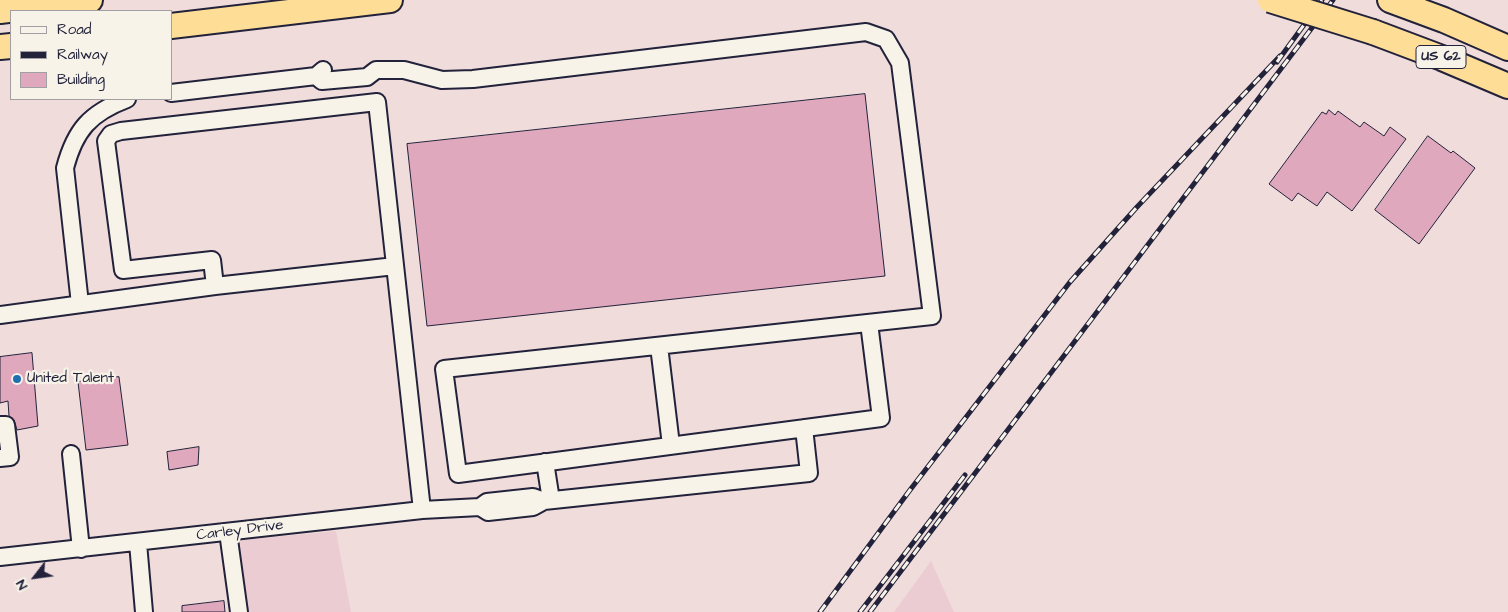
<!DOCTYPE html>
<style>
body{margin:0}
#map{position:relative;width:1508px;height:612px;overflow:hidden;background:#f0dcdb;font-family:"Architects Daughter",sans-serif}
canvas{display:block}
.legend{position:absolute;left:10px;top:10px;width:162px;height:90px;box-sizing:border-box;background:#f7f3e8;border:1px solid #a29fa3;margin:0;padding:6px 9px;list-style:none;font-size:15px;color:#22223b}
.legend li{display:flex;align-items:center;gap:10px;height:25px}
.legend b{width:25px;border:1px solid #a29fa3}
.north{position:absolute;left:10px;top:552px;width:50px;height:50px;-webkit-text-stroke:4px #f7f3e8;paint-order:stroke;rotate:240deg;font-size:14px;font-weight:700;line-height:20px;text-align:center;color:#22223b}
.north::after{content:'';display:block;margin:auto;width:18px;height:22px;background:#22223b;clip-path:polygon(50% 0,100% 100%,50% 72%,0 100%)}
</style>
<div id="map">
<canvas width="1508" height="612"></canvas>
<ul class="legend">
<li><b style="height:6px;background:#f7f3e8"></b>Road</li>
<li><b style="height:6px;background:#22223b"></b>Railway</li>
<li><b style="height:14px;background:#e0a8bc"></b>Building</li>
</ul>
<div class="north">N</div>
</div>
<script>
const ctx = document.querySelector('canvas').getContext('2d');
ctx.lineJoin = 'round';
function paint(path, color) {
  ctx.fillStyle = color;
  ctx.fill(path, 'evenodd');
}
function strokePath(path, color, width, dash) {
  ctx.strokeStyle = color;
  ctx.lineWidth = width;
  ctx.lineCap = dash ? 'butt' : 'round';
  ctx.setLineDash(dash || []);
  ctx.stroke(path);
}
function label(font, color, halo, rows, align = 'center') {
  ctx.font = font + ' "Architects Daughter",sans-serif';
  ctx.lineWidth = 4.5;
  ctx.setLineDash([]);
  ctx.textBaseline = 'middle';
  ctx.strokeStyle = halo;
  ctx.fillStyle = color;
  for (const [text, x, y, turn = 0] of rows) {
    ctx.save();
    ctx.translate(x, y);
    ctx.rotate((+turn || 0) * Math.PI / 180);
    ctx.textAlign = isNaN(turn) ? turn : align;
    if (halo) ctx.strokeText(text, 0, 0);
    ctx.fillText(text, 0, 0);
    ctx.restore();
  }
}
paint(new Path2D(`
 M336,531l15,81h-120l-8,-70z
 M931,561l23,51h-60z`), '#ebccd2');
const building = new Path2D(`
 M865,94l20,182 -458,50 -20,-182z
 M1329,110l6,5 3,-4 22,16 4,-5 20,14 6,-9 16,12 -54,72 -25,-19 -10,14 -19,-13 -6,8 -23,-17 53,-72 4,2z
 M1428,136l23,17 2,-2 22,17 -56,76 -44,-34z
 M32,353l6,73 -21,4 -3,-10 -5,-4 -1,-15 -8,2v-46z
 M119,377l9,68 -42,5 -8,-68z
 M199,447l-1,18 -29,5 -2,-18z
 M224,601l1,11h-43v-6z`);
paint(building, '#e0a8bc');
strokePath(building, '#22223b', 1);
const minor = new Path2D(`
 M316,76l6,5 45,-4 9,-7h28l38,10 31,-1 393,-47 20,7 14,24 32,253c-163,18 -326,35 -488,53l14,105 423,-56 -12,-95
 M171,93l145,-17 7,-6
 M395,266l-180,20 -3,-26 -89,10 -17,-129 5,-7 10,-3 256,-29 45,408
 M80,304l-15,-136c10,-38 25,-55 62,-69
 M0,315l215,-29
 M659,346l12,99
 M0,425h6l4,32 -10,1
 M71,454l10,95
 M545,462l6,38
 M533,497l11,4 -11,6 -45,5 -8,-5 7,-5z
 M544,501l265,-28 -5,-45
 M228,532l11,80
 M138,543l6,69
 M0,557l422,-47 58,-3`);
const highway = new Path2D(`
 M1390,0l54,20 64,28
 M0,11l90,-11
 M171,26l219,-26
 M1373,32l69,26 66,28
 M0,47l11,-1`);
strokePath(minor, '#22223b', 20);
strokePath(highway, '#22223b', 28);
strokePath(minor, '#f7f3e8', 16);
strokePath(highway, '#fedd96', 24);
const rail = new Path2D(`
 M1277,62l45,-62
 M820,612l90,-122 160,-208 67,-75 143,-151
 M860,612l105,-137
 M870,612l463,-612`);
strokePath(rail, '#22223b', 5);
strokePath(rail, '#f7f3e8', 3, [9]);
const highwayBridge = new Path2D(`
 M1270,0l103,32`);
strokePath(highwayBridge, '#22223b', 28, []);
strokePath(highwayBridge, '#fedd96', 24);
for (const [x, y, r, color] of [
 [17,379,5,"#1f6fb2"]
]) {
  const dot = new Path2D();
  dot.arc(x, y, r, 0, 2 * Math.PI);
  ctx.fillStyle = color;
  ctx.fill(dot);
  strokePath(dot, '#f7f3e8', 2);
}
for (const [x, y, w] of [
 [1441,57,50]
]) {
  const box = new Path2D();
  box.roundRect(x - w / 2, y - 11.5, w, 23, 4);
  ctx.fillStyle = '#f7f3e8';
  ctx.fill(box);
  strokePath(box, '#22223b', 1);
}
label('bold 14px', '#22223b', null, [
 ["US 62",1441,57]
]);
label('15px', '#22223b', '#f7f3e8', [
 ["United Talent",27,379]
], 'left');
label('15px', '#22223b', '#f7f3e8', [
 ["Carley Drive",240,531,-7]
]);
</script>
